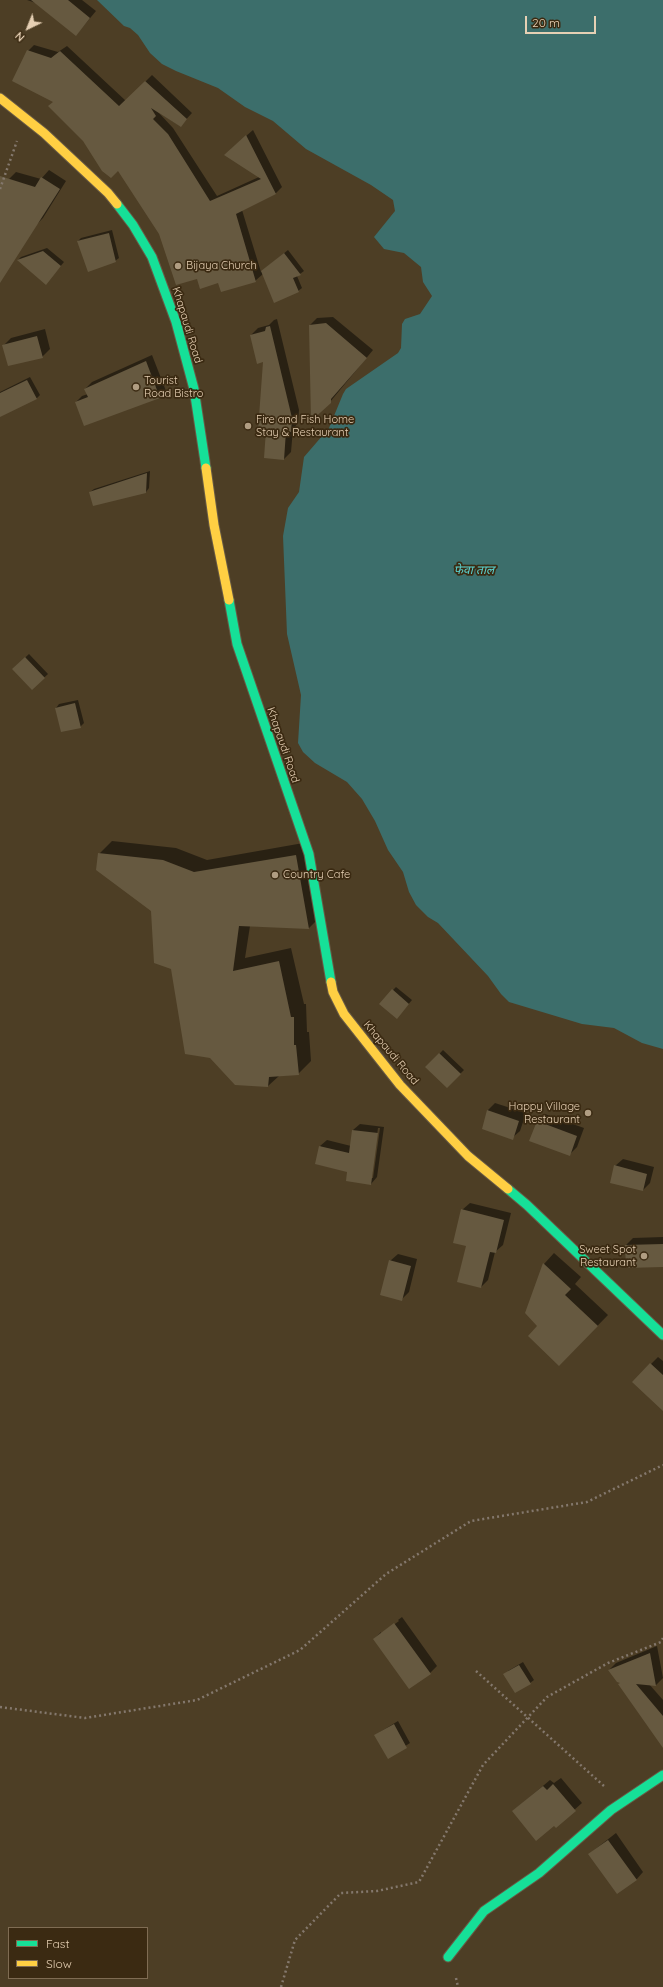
<!DOCTYPE html>
<meta charset="utf-8">
<style>
body{margin:0}
#map{position:relative;width:663px;height:1987px;overflow:hidden;background:#4d3e25;font-family:Quicksand,sans-serif}
canvas{display:block}
.legend{position:absolute;left:8px;top:1927px;width:140px;height:52px;box-sizing:border-box;background:#3b2a12;border:1px solid #7f6c53;margin:0;padding:5px 7px;list-style:none;font-size:12px;color:#e6d0b4}
.legend li{display:flex;align-items:center;gap:8px;height:20px}
.legend b{width:20px;border:1px solid #7f6c53}
.north{position:absolute;left:8px;top:8px;width:40px;height:40px;-webkit-text-stroke:3px #3b2a12;paint-order:stroke;rotate:223deg;font-size:11px;font-weight:700;line-height:16px;text-align:center;color:#e6d0b4}
.north::after{content:'';display:block;margin:auto;width:14px;height:18px;background:#e6d0b4;clip-path:polygon(50% 0,100% 100%,50% 72%,0 100%)}
.scale{position:absolute;left:525px;top:16px;width:71px;height:18px;box-sizing:border-box;border:2px solid #e6d0b4;border-top:0;padding-left:5px;font-size:12px;line-height:14px;white-space:nowrap;color:#e6d0b4;-webkit-text-stroke:3px #3b2a12;paint-order:stroke}
</style>
<div id="map">
<canvas width="663" height="1987"></canvas>
<ul class="legend">
<li><b style="height:5px;background:#16e098"></b>Fast</li>
<li><b style="height:5px;background:#ffcf43"></b>Slow</li>
</ul>
<div class="north">N</div>
<div class="scale">20 m</div>
</div>
<script>
const ctx = document.querySelector('canvas').getContext('2d');
ctx.lineJoin = 'round';
function paint(path, color) {
  ctx.fillStyle = color;
  ctx.fill(path, 'evenodd');
}
function strokePath(path, color, width, dash) {
  ctx.strokeStyle = color;
  ctx.lineWidth = width;
  ctx.lineCap = dash ? 'butt' : 'round';
  ctx.setLineDash(dash || []);
  ctx.stroke(path);
}
function label(font, color, halo, rows, align = 'center') {
  ctx.font = font + ' Quicksand,"Noto Sans Devanagari",sans-serif';
  ctx.lineWidth = 3.5;
  ctx.setLineDash([]);
  ctx.textBaseline = 'middle';
  ctx.strokeStyle = halo;
  ctx.fillStyle = color;
  for (const [text, x, y, turn = 0] of rows) {
    ctx.save();
    ctx.translate(x, y);
    ctx.rotate((+turn || 0) * Math.PI / 180);
    ctx.textAlign = isNaN(turn) ? turn : align;
    if (halo) ctx.strokeText(text, 0, 0);
    ctx.fillText(text, 0, 0);
    ctx.restore();
  }
}
paint(new Path2D(`
 M97,0h566v1049l-21,-6 -28,-15 -32,-4 -73,-22 -8,-8 -13,-18 -50,-53 -10,-6 -12,-12 -7,-13 -6,-20 -15,-22 -13,-29 -13,-22 -15,-17 -32,-19 -12,-11 -5,-9 3,-48 -14,-61 -4,-98 5,-28 11,-16 5,-35 25,-29 14,-34 3,-5 52,-36 3,-5 1,-24 3,-5 15,-5 12,-18 -9,-14 -2,-15 -17,-14 -20,-4 -10,-12 21,-26 -2,-11 -22,-15 -65,-36 -33,-28 -28,-14 -27,-19 -42,-17 -14,-7 -12,-11 -12,-18 -8,-7 -6,-2z`), '#3c6e6b');
paint(new Path2D(`
 M27,0h55l14,11 -20,24 -40,-32z
 M34,45l24,7 9,-6 59,55 26,-26 40,38 -12,13 -21,-13 14,15 44,68 42,-19 -28,-28 22,-19 29,57 -6,6 -34,17 19,62 27,-22 16,21 -7,5 5,12 -4,3 -35,-17 -8,7 -36,1 -21,-4 -38,-44 -41,-65 -35,-29 -30,-39 -26,-50z
 M49,170l17,11 -23,37 -7,7 -36,-11 9,-35 7,-7 25,7z
 M112,230l7,28 -4,3 -37,-20 3,-3z
 M47,248l17,14 -15,18 -31,-20 3,-3z
 M333,317l40,33 -43,52 -20,-77 7,-7z
 M277,319l22,91 -1,13 -5,6 -2,23 -7,7 -17,-30 -3,-68 -13,-26 7,-7 11,-3 5,-5z
 M45,329l5,20 -8,8 -38,-12 7,-7z
 M152,355l14,36 -6,6 -84,5 6,-6 6,-2 -3,-5 7,-7z
 M30,377l10,18 -3,3 -34,16 -3,-6v-16z
 M150,471l-1,17 -3,4h-56l4,-3z
 M29,654l19,20 -16,15 -19,-20z
 M78,700l6,23 -4,4 -24,-19 3,-4z
 M112,841l64,7 31,12 102,-18 13,73 -13,13 -59,-2 -5,32 46,-10 13,56h2l1,28h2l2,29 -13,13 -19,2 -11,10 -96,-118 -20,-58 -53,-56z
 M396,987l16,13 -12,14 -7,-24z
 M443,1050l21,20 -17,17 -20,-20z
 M495,1103l31,10 -6,18 -8,7 -29,-10 5,-18z
 M545,1114l39,14 -7,19 -7,7 -32,-33z
 M360,1124l24,3 -7,50 -6,7 -23,-12 -28,-26 7,-6 24,6 2,-16zM378,1128h2l-7,50h-2z
 M623,1159l31,8 -4,16 -7,7 -28,-24z
 M470,1203l41,10 -8,32 -8,7 -7,28 -7,7 -13,-42 -6,-35z
 M663,1237v29l-37,-21 7,-7z
 M554,1253l27,24 -6,7 33,31 -38,39 -31,-28 5,-62z
 M398,1254l19,5 -8,33 -7,7 -12,-38z
 M658,1357l5,4v49l-12,-46z
 M402,1617l35,49 -7,7 -56,-34 7,-7v2l18,-13 -1,-1z
 M657,1646l6,32 -7,7 -7,-1 14,16v47l-41,-65 -13,-12 7,-7z
 M523,1662l11,18 -4,3 -22,-12z
 M398,1721l12,22 -22,14 -13,-22z
 M561,1778l21,25 -26,23 -43,-15 37,-31 4,3z
 M616,1833l27,39 -7,8 -47,-26z`), '#0007');
paint(new Path2D(`
 M31,0h37l22,18 -14,18z
 M27,50l24,8 9,-7 59,55 26,-25 42,38 -6,8 -30,-19 5,8 -3,3 15,15 42,67 51,-22 -37,-24 22,-20 30,59 -40,20 20,68 -35,10 -3,-9 -18,6 -3,-10 -21,6 -17,-51 -41,-63 -7,7 -9,-7 -19,-30 -35,-35 5,-4 -41,-21z
 M0,176l35,11 6,-10 19,12 -60,94z
 M109,233l7,29 -28,10 -11,-31z
 M43,251l18,15 -15,19 -29,-25z
 M284,253l17,22 -8,3 6,14 -25,11 -13,-32z
 M326,323l41,35 -36,41v4l-20,18 -2,-96z
 M270,326l22,92 -1,14 -5,-1 -2,29 -20,-2 2,-28h-8l5,-68 -6,2 -7,-29 15,-4 1,-4z
 M37,336l6,22 -35,8 -6,-21z
 M146,361l14,37 -76,28 -9,-24 13,-5 -4,-8z
 M27,380l10,19 -37,18v-24z
 M147,473l-1,20 -53,13 -4,-14z
 M25,657l20,21 -13,12 -20,-21z
 M75,703l6,25 -20,4 -6,-24z
 M98,853l65,7 31,12 102,-17 13,74 -70,-3 -6,45 46,-10 12,56h3v28h2l3,30 -30,2 -1,10 -33,-2 -25,-27 -25,-4 -14,-85 -17,-6 -3,-52 -55,-41z
 M392,989l17,15 -12,15 -18,-15z
 M439,1053l22,21 -14,14 -22,-21z
 M487,1110l32,11 -6,19 -31,-11z
 M537,1121l40,15 -7,20 -41,-15z
 M352,1130l26,3 -7,52 -25,-4 1,-9 -32,-8 4,-18 30,7z
 M614,1165l33,9 -4,17 -33,-8z
 M461,1209l43,11 -8,33 -6,-1 -9,36 -24,-6 9,-36 -13,-3z
 M663,1244v23l-37,1 -1,-23z
 M389,1260l22,6 -9,35 -22,-6z
 M543,1263l28,26 -6,6 33,31 -39,40 -31,-30 9,-10 -12,-13z
 M650,1363l13,12v36l-31,-29z
 M394,1623l37,51 -22,15 -36,-50z
 M650,1653l6,33 -20,-2 27,32v32l-45,-64 2,-1 -3,-1 -9,-12z
 M519,1665l12,19 -16,9 -12,-19z
 M394,1724l13,24 -19,11 -14,-24z
 M553,1784l23,27 -20,17 -2,-2 -18,15 -24,-30 31,-25 4,4z
 M608,1840l29,40 -20,14 -29,-40z`), '#665940');
const fast = new Path2D(`
 M117,204l16,21 19,32 24,65 18,67 12,79
 M229,600l8,44 72,210 22,128
 M508,1189l19,16 136,130
 M448,1957l36,-46 55,-38 72,-63 52,-35`);
const slow = new Path2D(`
 M0,98l44,35 64,60 9,11
 M206,468l8,57 15,75
 M331,982l2,10 11,22 56,71 68,71 40,33`);
strokePath(fast, '#685a45', 11);
strokePath(slow, '#685a45', 11);
strokePath(new Path2D(`
 M0,189l17,-48
 M476,1671l128,115
 M0,1707l85,11 112,-18 103,-50 86,-76 85,-53 116,-19 76,-37
 M456,1978l2,9
 M281,1987l14,-47 46,-47 36,-2 42,-9 64,-117 64,-68 61,-34 53,-21 2,-4`), '#84786d', 2.5, [2, 3]);
strokePath(fast, '#16e098', 9);
strokePath(slow, '#ffcf43', 9);
for (const [x, y, r, color] of [
 [178,266,4,"#b09d82"],
 [136,387,4,"#b09d82"],
 [248,426,4,"#b09d82"],
 [275,875,4,"#b09d82"],
 [588,1113,4,"#b09d82"],
 [644,1256,4,"#b09d82"]
]) {
  const dot = new Path2D();
  dot.arc(x, y, r, 0, 2 * Math.PI);
  ctx.fillStyle = color;
  ctx.fill(dot);
  strokePath(dot, '#3b2a12', 1.5);
}
label('11px', '#e6d0b4', '#3b2a12', [
 ["Bijaya Church",186,266],
 ["Tourist",144,381],
 ["Road Bistro",144,394],
 ["Fire and Fish Home",256,420],
 ["Stay & Restaurant",256,433],
 ["Country Cafe",283,875],
 ["Happy Village",580,1107,"right"],
 ["Restaurant",580,1120,"right"],
 ["Sweet Spot",636,1250,"right"],
 ["Restaurant",636,1263,"right"]
], 'left');
label('11px', '#e6d0b4', '#3b2a12', [
 ["Khapaudi Road",187,325,73],
 ["Khapaudi Road",283,745,71],
 ["Khapaudi Road",391,1053,50]
]);
label('italic 12px', '#5bd5d3', '#3b2a12', [
 ["फेवा ताल",474,570]
]);
</script>
